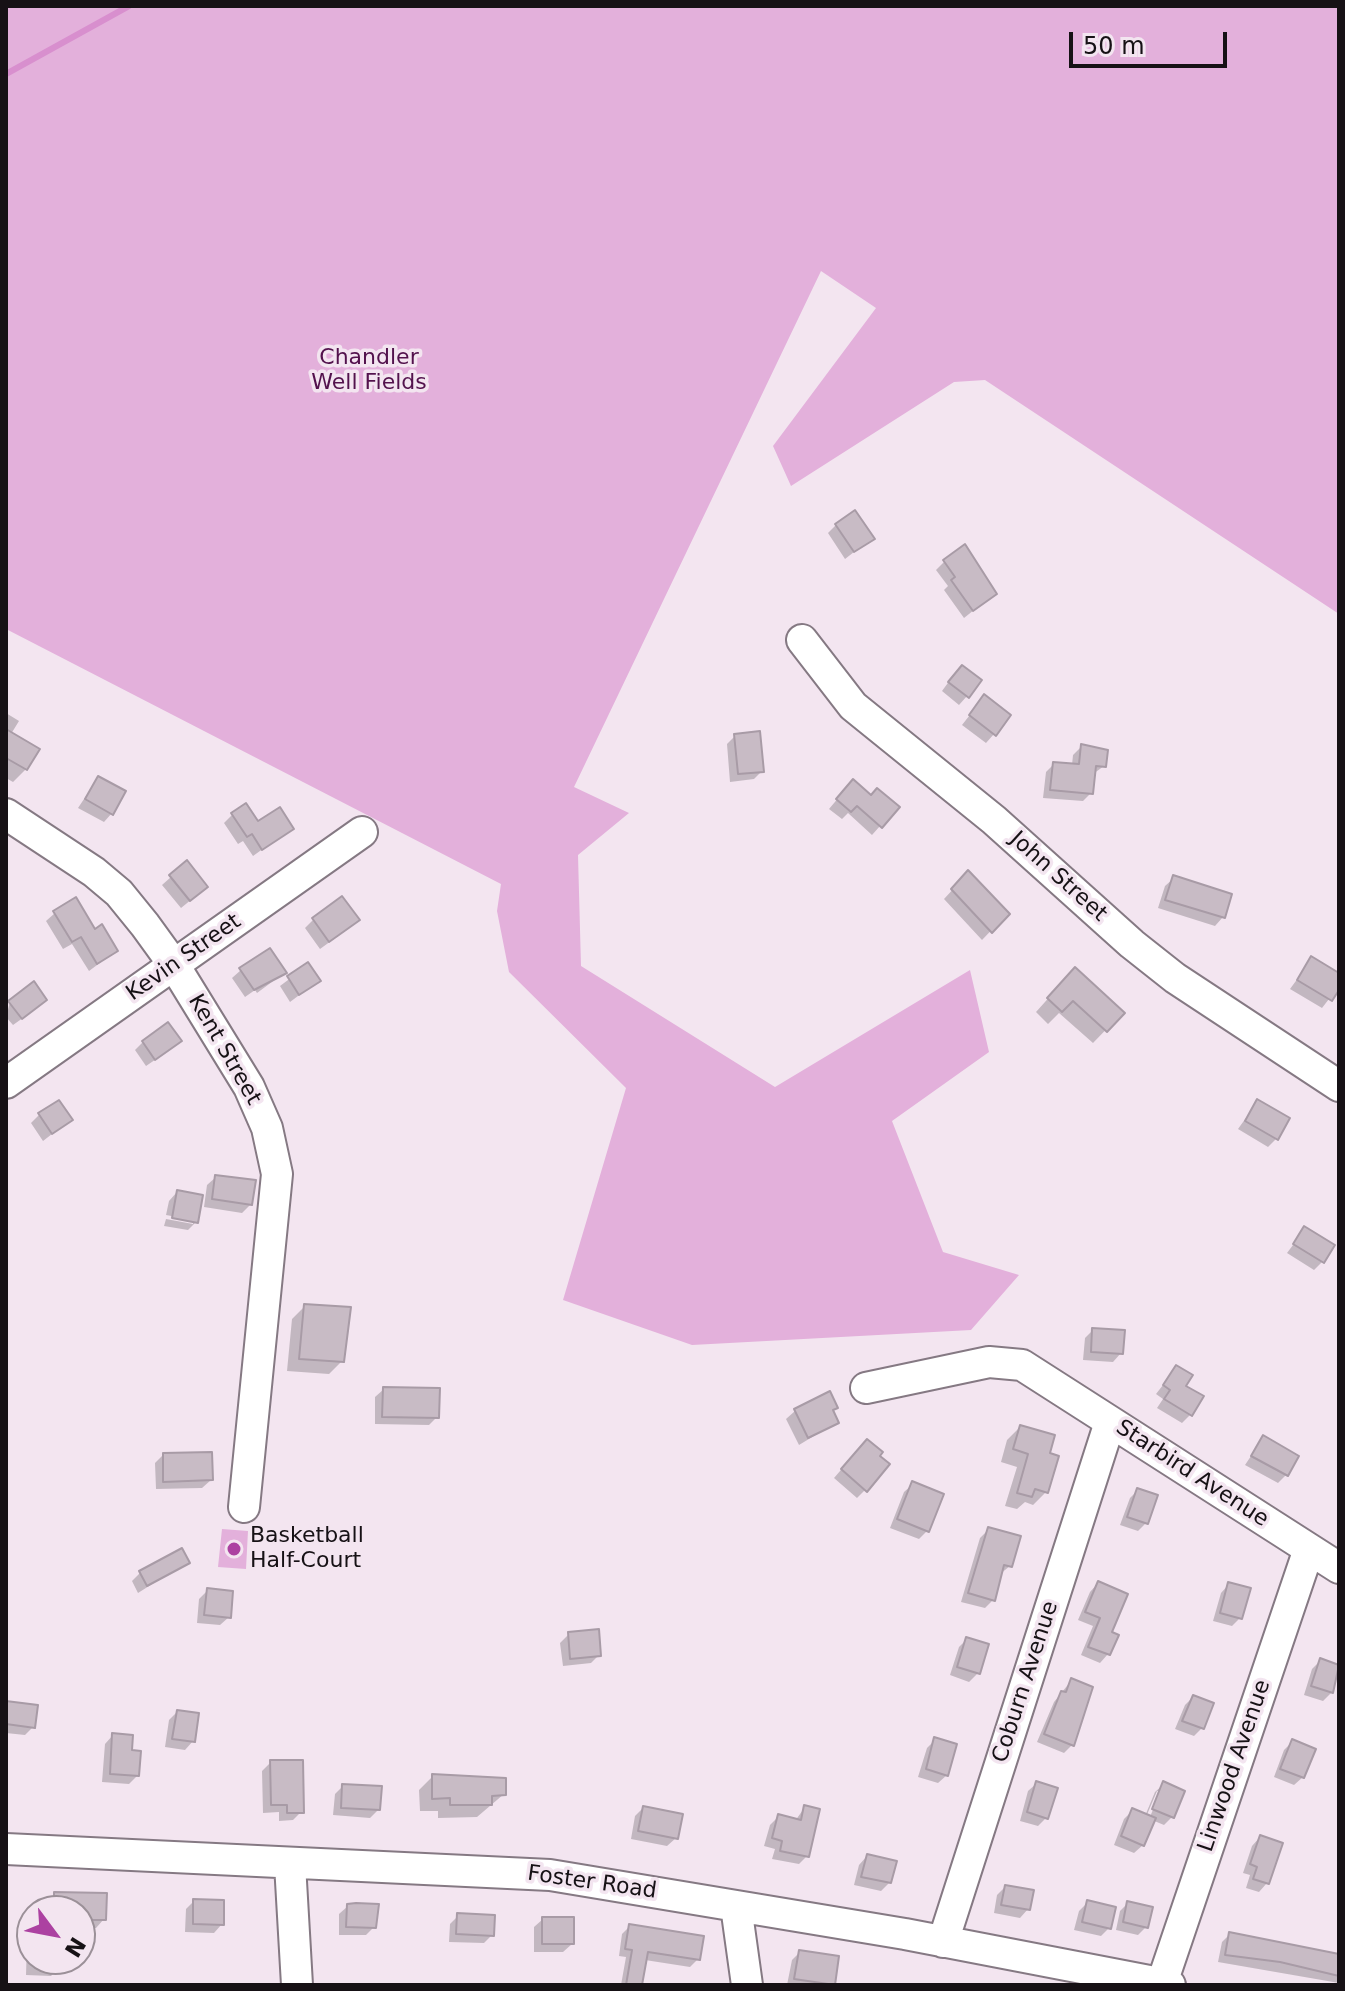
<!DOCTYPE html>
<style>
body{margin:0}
#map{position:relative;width:1345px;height:1991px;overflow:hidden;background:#f3e5f0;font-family:"DejaVu Sans",sans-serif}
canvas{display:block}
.frame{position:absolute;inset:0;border:8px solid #161115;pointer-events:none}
.north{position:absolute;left:16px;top:1895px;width:80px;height:80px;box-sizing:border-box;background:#f3e5f0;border:2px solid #9b9098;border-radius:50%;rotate:122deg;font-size:22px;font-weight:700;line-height:32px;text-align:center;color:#161115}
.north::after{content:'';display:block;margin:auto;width:28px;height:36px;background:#ac41a1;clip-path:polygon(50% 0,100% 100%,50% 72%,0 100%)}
.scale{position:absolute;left:1069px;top:32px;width:158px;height:36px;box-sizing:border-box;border:4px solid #161115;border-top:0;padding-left:10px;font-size:24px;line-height:28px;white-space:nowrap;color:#161115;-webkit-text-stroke:6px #f3e5f0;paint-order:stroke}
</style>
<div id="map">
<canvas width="1345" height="1991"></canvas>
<div class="frame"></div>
<div class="north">N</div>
<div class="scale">50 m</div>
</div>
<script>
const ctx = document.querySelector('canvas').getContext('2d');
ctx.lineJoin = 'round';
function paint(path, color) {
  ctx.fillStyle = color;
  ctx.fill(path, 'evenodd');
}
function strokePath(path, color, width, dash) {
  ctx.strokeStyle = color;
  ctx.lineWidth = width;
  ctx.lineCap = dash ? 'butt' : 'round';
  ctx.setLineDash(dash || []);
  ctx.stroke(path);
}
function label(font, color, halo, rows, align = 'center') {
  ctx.font = font + ' "DejaVu Sans",sans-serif';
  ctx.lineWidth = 7;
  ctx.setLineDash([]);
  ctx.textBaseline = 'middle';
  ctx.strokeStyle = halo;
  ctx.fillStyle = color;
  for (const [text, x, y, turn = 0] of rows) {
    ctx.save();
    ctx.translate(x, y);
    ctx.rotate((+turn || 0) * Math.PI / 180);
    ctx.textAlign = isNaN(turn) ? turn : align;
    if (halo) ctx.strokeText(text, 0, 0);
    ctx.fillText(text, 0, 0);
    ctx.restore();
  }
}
paint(new Path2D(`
 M6,6h1333v608l-354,-234 -31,2 -163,104 -18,-40 103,-138 -55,-37 -247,516 55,26 -51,42 3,111 194,121 195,-117 19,82 -97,69 51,131 76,23 -48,55 -279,15 -129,-45 63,-212 -117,-116 -12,-61 4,-27 -495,-255z
 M222,1529l26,2 -2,38 -28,-2z`), '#e3b0db');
paint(new Path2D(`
 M836,525l36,13 -27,21 -17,-26z
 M944,562l50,32 -30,24 -20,-28 4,-4 -12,-16z
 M953,676l14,20 -8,9 -17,-14z
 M984,697l10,37 -8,9 -24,-18z
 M6,713l13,8 -8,13 15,35 -13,13 -7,-4z
 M735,736l27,35 -8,8 -24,3 -3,-38z
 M1082,746l22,20 -11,8 -2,19 -8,8 -40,-3 3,-26 8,-8 18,1 1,-10z
 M98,778l14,35 -8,9 -26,-14z
 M845,790l26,7 9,29 -8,9 -24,-22 -6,6 -13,-10z
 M232,815l25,9 35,4 -39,28 -10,-15 -5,3 -14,-21z
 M968,873l39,41 -25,26 -38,-41z
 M171,877l26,18 -16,13 -19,-23z
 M1174,878l49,39 -8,9 -57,-18 7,-22z
 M55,913l40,19 21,19 -27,20 -17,-27 -9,5 -17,-28z
 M313,920l36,8 -29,21 -15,-21z
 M1312,959l27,17v10l-17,22 -32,-19z
 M308,965l10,16 -28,21 -10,-16z
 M241,970l43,3 -27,20 -2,-3 -10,7 -13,-19z
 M1062,983l60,30 -29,30 -34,-30 -11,11 -12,-12z
 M10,1002l27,6 -24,17 -7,-8z
 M143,1042l28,7 -25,17 -11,-16z
 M1258,1101l18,38 -8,8 -30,-18z
 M39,1115l31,5 -27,21 -12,-18z
 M216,1177l35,27 -9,9 -38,-6 3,-22z
 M177,1192l19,30 -8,8 -24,-4 2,-7 27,5v-4l-27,-5 3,-14z
 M1305,1229l18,32 -9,9 -27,-17z
 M305,1306l37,55 -13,13 -42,-3 5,-52z
 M1093,1330l28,23 -8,9 -30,-2 2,-22z
 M1177,1367l13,48 -8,8 -25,-15 6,-9 -7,-5z
 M384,1389l53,28 -8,8 -54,-1v-27z
 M836,1407l-4,5 5,10 -38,23 -13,-26 9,-8z
 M1020,1427l27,27 -1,38 -13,13 -8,-3 -8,7 -12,-3 12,-39 -16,-5 6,-22z
 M1263,1438l23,37 -8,8 -33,-18z
 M859,1449l6,41 -8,8 -23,-20z
 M163,1455l48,25 -9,8 -46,1 -1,-26z
 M913,1484l14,47 -8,8 -29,-11 14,-36z
 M1138,1490l8,33 -8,8 -18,-6 10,-27z
 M989,1529l21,37 -10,8 -7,26 -8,8 -24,-6 19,-64z
 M187,1562l-49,31 -6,-12 8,-8z
 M1098,1583l11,50 -1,21 -8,9 -19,-8 12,-29 -15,-6 12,-28z
 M1229,1584l11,34 -8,8 -19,-5 8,-28z
 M208,1590l21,27 -9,8 -23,-2 2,-24z
 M569,1634l30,21 -8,8 -28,3 -3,-23z
 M967,1639l11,34 -9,9 -19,-7 9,-28z
 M1320,1661l19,6 -7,25 -9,9 -19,-6 8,-26z
 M1071,1681l1,64 -8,8 -27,-11 17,-40z
 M1193,1697l9,31 -8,8 -19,-7 10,-24z
 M6,1703l27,24 -8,8 -19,-2z
 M177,1712l16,29 -8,9 -20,-3 4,-27z
 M113,1735l17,17 7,24 -8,8 -27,-2 3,-38z
 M935,1740l12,35 -9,8 -20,-6 9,-29z
 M1292,1742l11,35 -9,8 -20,-8 10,-27z
 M271,1762l30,50 -8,8 -14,1v-9l-16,1 -1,-42z
 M432,1777l72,17 -27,23 -39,1v-7h-18l-1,-21z
 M1037,1783l9,35 -8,8 -18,-5 8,-30z
 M1164,1784l8,33 -8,8 -12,-5 -9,25 -9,8 -20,-8 10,-26 8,-8 13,5 10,-24zM1157,1791h4l-12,28 -3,-2z
 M343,1786l36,23 -9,9 -37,-3 2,-21z
 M805,1807l2,49 -8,8 -27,-5 3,-10 -11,-3 6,-21 8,-8 17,4z
 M643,1808l33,30 -9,8 -36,-7 4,-23z
 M1260,1837l7,46 -8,9 -13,-4 4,-13 -7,-2 9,-27z
 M867,1856l23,26 -9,9 -27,-6 5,-20z
 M1005,1887l23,22 -8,9 -26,-5 3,-18z
 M55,1894l49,25 -8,9 -16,-1v-16h-33v-8z
 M194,1901l28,23 -8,9 -29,-1 1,-23z
 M1088,1902l21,26 -8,8 -27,-6 5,-19z
 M1128,1903l18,24 -8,8 -22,-5 4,-19z
 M348,1906l26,21 -8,8h-27v-21z
 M458,1916l34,19 -8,8 -35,-1 1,-18z
 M543,1919l29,25 -9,8h-29v-25z
 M630,1926l68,33 -8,8 -45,-7 -5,25h-19l5,-28 -7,-1 3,-22z
 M1230,1934l107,22 2,-7v34l-121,-21 4,-20z
 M32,1937v22h28l-1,9 -8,8 -25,-1 1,-34z
 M800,1952l37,6 -4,27h-46l5,-25z`), '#0003');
strokePath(new Path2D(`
 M6,74l123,-68`), '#d88fce', 6);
const building = new Path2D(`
 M855,510l20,29 -21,13 -19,-28z
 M965,544l32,50 -24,17 -22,-31 4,-3 -12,-17z
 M962,665l20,15 -13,18 -21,-16z
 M984,694l27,21 -15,21 -27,-21z
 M6,729l34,20 -13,21 -21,-12z
 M760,731l4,41 -26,2 -4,-40z
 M1081,744l27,6 -2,17 -10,-1 -3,28 -43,-4 3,-28 26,2z
 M98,776l28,15 -13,24 -28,-16z
 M853,779l18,16 6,-7 23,19 -18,21 -25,-22 -6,6 -15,-13z
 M246,803l12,18 22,-14 14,22 -32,21 -10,-16 -5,3 -16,-24z
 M187,860l21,27 -18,14 -21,-26z
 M968,870l42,44 -18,19 -41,-44z
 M1173,875l59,19 -7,24 -60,-18z
 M342,896l18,24 -31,22 -17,-24z
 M76,897l19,32 7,-5 16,27 -21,13 -16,-27 -9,5 -19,-31z
 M270,948l17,25 -33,17 -15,-22z
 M1311,956l28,17v17l-7,11 -35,-21z
 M308,962l13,19 -22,14 -12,-19z
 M1075,967l50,46 -18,19 -34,-31 -11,11 -15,-14z
 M34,981l13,19 -25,19 -14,-18z
 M168,1022l14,19 -27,19 -13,-19z
 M1257,1099l33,19 -12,22 -33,-19z
 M59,1100l14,20 -21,14 -14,-21z
 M215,1175l41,5 -4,25 -40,-6z
 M177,1190l26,5 -5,28 -26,-5z
 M1304,1226l31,19 -11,18 -31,-19z
 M304,1304l47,3 -7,55 -45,-3z
 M1092,1328l33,2 -2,24 -32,-2z
 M1176,1365l17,10 -7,11 18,10 -12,20 -28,-17 6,-9 -7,-5z
 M383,1387l57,1 -1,30 -57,-1z
 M830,1391l8,17 -5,2 6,13 -31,15 -14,-29z
 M1020,1425l35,10 -5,18 9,3 -11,37 -13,-4 -3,8 -15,-4 11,-39 -15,-5z
 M1263,1435l36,21 -11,20 -37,-20z
 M867,1439l16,13 -3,4 10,8 -23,28 -26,-23z
 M212,1452l1,28 -50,2v-29z
 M912,1481l32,13 -15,38 -32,-13z
 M1137,1488l21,7 -10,29 -21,-7z
 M988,1527l33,9 -9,31 -8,-2 -9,36 -27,-8z
 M182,1548l8,15 -43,23 -8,-15z
 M1098,1581l30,13 -16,38 7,3 -9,20 -22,-8 12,-29 -15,-6z
 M1228,1582l23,6 -9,31 -22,-6z
 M207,1588l26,3 -2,27 -27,-3z
 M599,1629l2,27 -31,3 -2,-27z
 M966,1637l23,7 -9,30 -23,-7z
 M1320,1658l19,7 -6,28 -22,-7z
 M1071,1678l22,9 -19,59 -30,-12 17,-43 5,1z
 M1193,1695l21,8 -10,26 -22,-8z
 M6,1701l32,4 -3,23 -29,-4z
 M177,1710l22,3 -4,29 -23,-3z
 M112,1733l21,2 -1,15 9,1 -2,25 -29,-2z
 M934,1737l23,7 -9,32 -22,-7z
 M1292,1739l24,10 -12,29 -24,-9z
 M270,1760h33l1,53h-17v-8h-16z
 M432,1774l74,4v17l-14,1v9h-42v-7l-18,1z
 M1036,1781l22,7 -10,31 -21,-7z
 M1163,1781l22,10 -11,27 -22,-9z
 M342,1784l40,2 -2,24 -39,-2z
 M804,1805l16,4 -11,48 -29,-6 2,-10 -10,-3 6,-24 23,6z
 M643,1806l40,8 -5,25 -40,-8z
 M1132,1808l24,10 -12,28 -23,-10z
 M1260,1835l23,8 -14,41 -16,-5 4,-12 -7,-3z
 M867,1854l30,7 -6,22 -30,-6z
 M1005,1885l29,5 -4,20 -29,-5z
 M54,1892l53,1 -1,27h-26v-9h-26z
 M193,1899l31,1v25l-31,-1z
 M1087,1900l29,7 -5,22 -29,-7z
 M1127,1901l26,6 -5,21 -25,-6z
 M356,1903l23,1 -3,24 -30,-1 1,-23z
 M457,1913l38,2 -1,21 -38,-2z
 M542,1917h32v27h-32z
 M629,1924l75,12 -4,24 -52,-8 -6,33h-16l6,-35 -7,-1z
 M1229,1932l110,22v22l-59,-14 -55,-7z
 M799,1950l40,6 -4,29 -41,-6z`);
paint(building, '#c8bbc5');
strokePath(building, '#a89ba6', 2);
const minor = new Path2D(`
 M802,640l51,66 141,114 138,124 43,34 164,108
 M6,814l88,58 25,21 26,32 29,40 75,122 18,41 10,46 -33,333
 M6,1083l356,-251
 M866,1388l123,-26 33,3 317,203
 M6,1849l544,26 355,59 265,51
 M290,1864l7,121
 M736,1906l11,79
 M943,1942l167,-520
 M1162,1983l147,-434`);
strokePath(minor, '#857983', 34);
strokePath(minor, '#fff', 30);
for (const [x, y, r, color] of [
 [234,1549,8,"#ac41a1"]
]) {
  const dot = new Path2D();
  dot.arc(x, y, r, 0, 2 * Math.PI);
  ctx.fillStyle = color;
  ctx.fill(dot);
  strokePath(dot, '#f3e5f0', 3);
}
label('22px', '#53124d', '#f3e5f0', [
 ["Chandler",369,358],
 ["Well Fields",369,383]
]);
label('22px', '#161115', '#f3e5f0', [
 ["John Street",1058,877,42],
 ["Kevin Street",184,958,-35],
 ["Kent Street",224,1050,60],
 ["Starbird Avenue",1192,1474,33],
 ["Coburn Avenue",1026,1682,-72],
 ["Linwood Avenue",1235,1766,-71],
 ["Foster Road",592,1883,8]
]);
label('22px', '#161115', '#f3e5f0', [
 ["Basketball",250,1536],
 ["Half-Court",250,1561]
], 'left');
</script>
